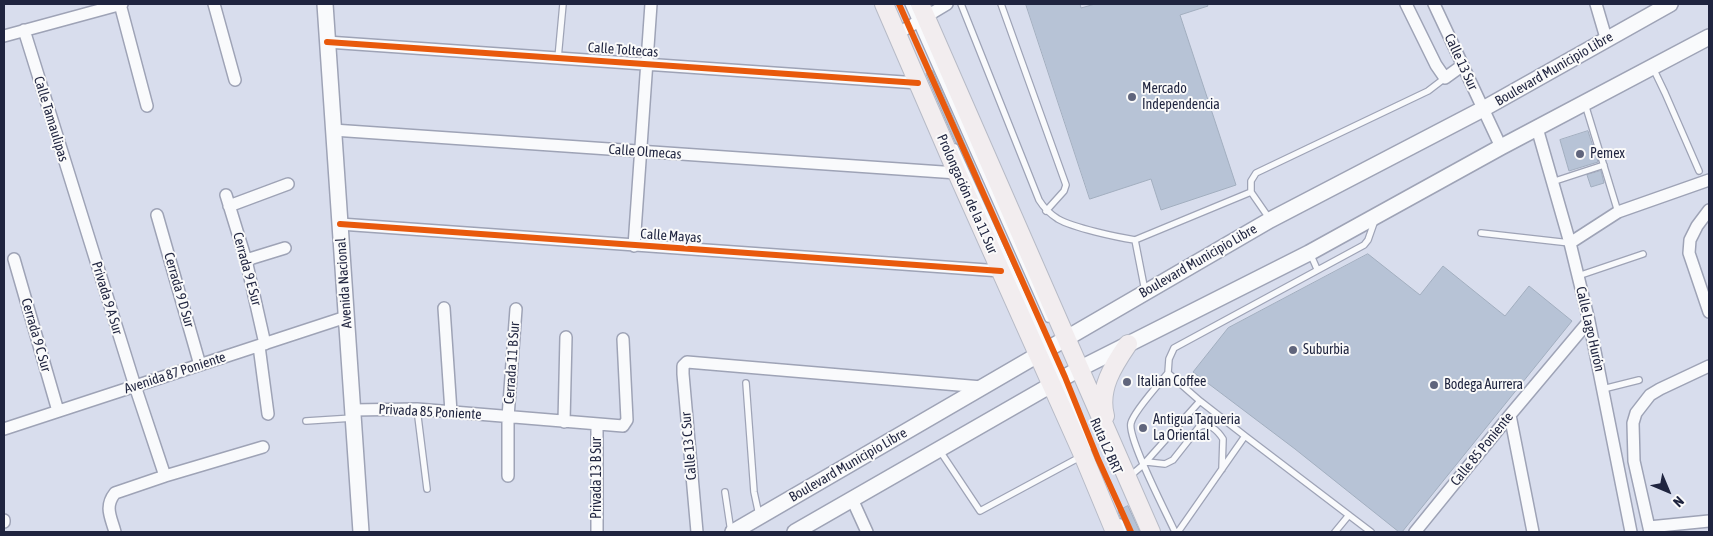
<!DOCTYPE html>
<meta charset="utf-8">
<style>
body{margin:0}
#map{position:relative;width:1713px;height:536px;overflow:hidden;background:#d8dded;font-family:"Asap Condensed",sans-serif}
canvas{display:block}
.frame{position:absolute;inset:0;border:5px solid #1f243f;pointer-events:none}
.north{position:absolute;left:1643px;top:466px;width:50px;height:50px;-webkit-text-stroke:4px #fafafa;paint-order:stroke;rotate:135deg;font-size:14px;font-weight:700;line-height:20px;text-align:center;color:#1f243f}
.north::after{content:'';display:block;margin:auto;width:18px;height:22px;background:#1f243f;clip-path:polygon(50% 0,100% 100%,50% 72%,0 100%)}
</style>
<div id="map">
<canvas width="1713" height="536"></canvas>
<div class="frame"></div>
<div class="north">N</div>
</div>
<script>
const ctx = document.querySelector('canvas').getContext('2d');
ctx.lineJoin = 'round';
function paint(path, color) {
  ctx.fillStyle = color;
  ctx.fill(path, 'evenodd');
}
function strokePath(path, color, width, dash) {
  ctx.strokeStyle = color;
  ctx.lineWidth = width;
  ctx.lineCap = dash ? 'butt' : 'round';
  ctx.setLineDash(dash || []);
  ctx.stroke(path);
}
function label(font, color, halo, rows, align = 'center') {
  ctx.font = font + ' "Asap Condensed",sans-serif';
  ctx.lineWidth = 4;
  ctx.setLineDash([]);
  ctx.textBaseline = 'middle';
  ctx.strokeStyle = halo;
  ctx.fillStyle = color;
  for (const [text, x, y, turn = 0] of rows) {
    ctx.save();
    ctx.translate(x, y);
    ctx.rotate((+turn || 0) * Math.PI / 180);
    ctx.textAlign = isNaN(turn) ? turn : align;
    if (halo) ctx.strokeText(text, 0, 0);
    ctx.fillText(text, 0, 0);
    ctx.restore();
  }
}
const building = new Path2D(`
 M1026,4h54l1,4 14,-4h112l1,2 -28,9 56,170 -75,25 -10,-31 -61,20z
 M933,71l47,108 -4,2 -17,-36 -4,-3 -29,-68z
 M1588,131l10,31 -29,9 -9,-31z
 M1601,171l3,12 -13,4 -4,-12z
 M1368,254l52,41 23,-29 62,50 24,-30 43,35 -170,211h-3l-104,-83 -102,-77 35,-44z
 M1128,506l12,26h-11l-5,-12 -4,-3 -2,-6z`);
paint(building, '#b7c3d6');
strokePath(building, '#a2aebf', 1);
const lane = new Path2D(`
 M908,4l140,315
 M961,4l78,196c5,8 11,14 19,19 16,9 58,18 77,21l116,-48v-11l5,-8 172,-82 17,-13
 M1001,4l65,181 -2,6 -18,20
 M558,58l5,-54
 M1653,68l12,25 34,78
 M1585,104l33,108
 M955,147l106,232 28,68
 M1552,182l52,-17
 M1251,192l18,26
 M1481,233l89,10
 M1135,240l10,51
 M1310,253l7,16
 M1578,276l65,-22
 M1168,373l1,-14 5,-11 190,-103 4,-5 7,-20
 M746,383l8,109 5,23
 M1603,389l36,-9
 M417,409l10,80
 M306,421l47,-3
 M1245,436l126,96
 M940,451l40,60 102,-55
 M1147,462l18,2 8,-4 26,-33c9,-6 19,4 24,12l-1,30
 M1129,477l14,-12 57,-64 -32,-28c-9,11 -34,38 -37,50 -4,15 36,91 44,109
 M725,492l6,40
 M1120,522l4,10
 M1178,532l67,-96 -45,-35
 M1335,532l14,-17`);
const street = new Path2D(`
 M120,4l27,102
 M214,4l21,76
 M1406,4l30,61 9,13 18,-13
 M1434,4l67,143
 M1596,4l10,34
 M24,30l111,356 30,90
 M897,34l50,-30
 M4,36l118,-32
 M327,42l591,41
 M1537,128l33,115 19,78 42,211
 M333,130l624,43
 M226,195l20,65 19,84
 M229,206l59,-22
 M1709,210l-12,16 -7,14 -1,13 20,59
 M157,215l43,150
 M340,224l661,47
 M1570,243l48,-31 91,-32
 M634,246l17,-242
 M14,259l44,152
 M246,260l39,-12
 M444,308l7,104
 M259,346l9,68
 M352,410l65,-1 206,17 4,-6 -4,-81
 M1510,415l23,117
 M564,422l2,-85
 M597,425v107
 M4,429l342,-112
 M508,476v-59l8,-108
 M852,499l15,33
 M4,520v2
 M1649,527l60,-6
 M115,532c-4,-15 -11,-25 0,-39l50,-17 98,-29
 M697,532l-14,-158v-8l4,-4 295,25
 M1415,532l95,-117 79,-94
 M1650,532l-16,-71 -1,-38 3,-10 14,-18 10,-6 49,-23`);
const secondary = new Path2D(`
 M325,4l36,528
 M733,532l537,-312 213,-111 187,-105
 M795,532l284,-163 230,-116 192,-106 208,-110`);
const primary = new Path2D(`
 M884,4l73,169 126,282 32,77
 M920,4l231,528
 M1105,416c-7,-27 8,-50 23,-72`);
strokePath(lane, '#9ea3b6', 8);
strokePath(street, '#9ea3b6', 14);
strokePath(secondary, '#9ea3b6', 18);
strokePath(primary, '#b7bbc7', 20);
strokePath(lane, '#f9fafc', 5.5);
strokePath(street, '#f9fafc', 11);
strokePath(secondary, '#f9fafc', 15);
strokePath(primary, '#f2edef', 18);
strokePath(new Path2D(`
 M899,4l166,373 33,82 33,73
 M327,42l591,41
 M340,224l661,47`), '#e8590c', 6);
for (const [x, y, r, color] of [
 [1132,97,5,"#60657c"],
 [1580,154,5,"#60657c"],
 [1293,350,5,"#60657c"],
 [1127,382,5,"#60657c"],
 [1434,385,5,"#60657c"],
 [1143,428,5,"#60657c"]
]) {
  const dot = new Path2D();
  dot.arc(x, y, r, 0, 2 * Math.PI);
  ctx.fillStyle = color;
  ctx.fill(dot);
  strokePath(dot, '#fafafa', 2);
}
label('14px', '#1f243f', '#fafafa', [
 ["Calle Toltecas",623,50,4],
 ["Calle 13 Sur",1461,62,65],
 ["Boulevard Municipio Libre",1554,69,-30],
 ["Calle Tamaulipas",51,119,73],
 ["Calle Olmecas",645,152,4],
 ["Prolongación de la 11 Sur",967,194,66],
 ["Calle Mayas",671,236,4],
 ["Boulevard Municipio Libre",1198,261,-30],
 ["Cerrada 9 E Sur",247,269,75],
 ["Avenida Nacional",344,283,-94],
 ["Cerrada 9 D Sur",179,290,74],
 ["Privada 9 A Sur",107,298,73],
 ["Calle Lago Hurón",1590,329,77],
 ["Cerrada 9 C Sur",36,335,74],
 ["Cerrada 11 B Sur",512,363,-86],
 ["Avenida 87 Poniente",175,373,-18],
 ["Privada 85 Poniente",430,412,3],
 ["Calle 13 C Sur",689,446,-95],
 ["Ruta L2 BRT",1106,446,66],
 ["Calle 85 Poniente",1482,449,-51],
 ["Boulevard Municipio Libre",848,465,-30],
 ["Privada 13 B Sur",597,478,-90]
]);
label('14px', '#1f243f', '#fafafa', [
 ["Mercado",1142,89],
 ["Independencia",1142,105],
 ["Pemex",1590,154],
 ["Suburbia",1303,350],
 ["Italian Coffee",1137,382],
 ["Bodega Aurrera",1444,385],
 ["Antigua Taqueria",1153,420],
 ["La Oriental",1153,436]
], 'left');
</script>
